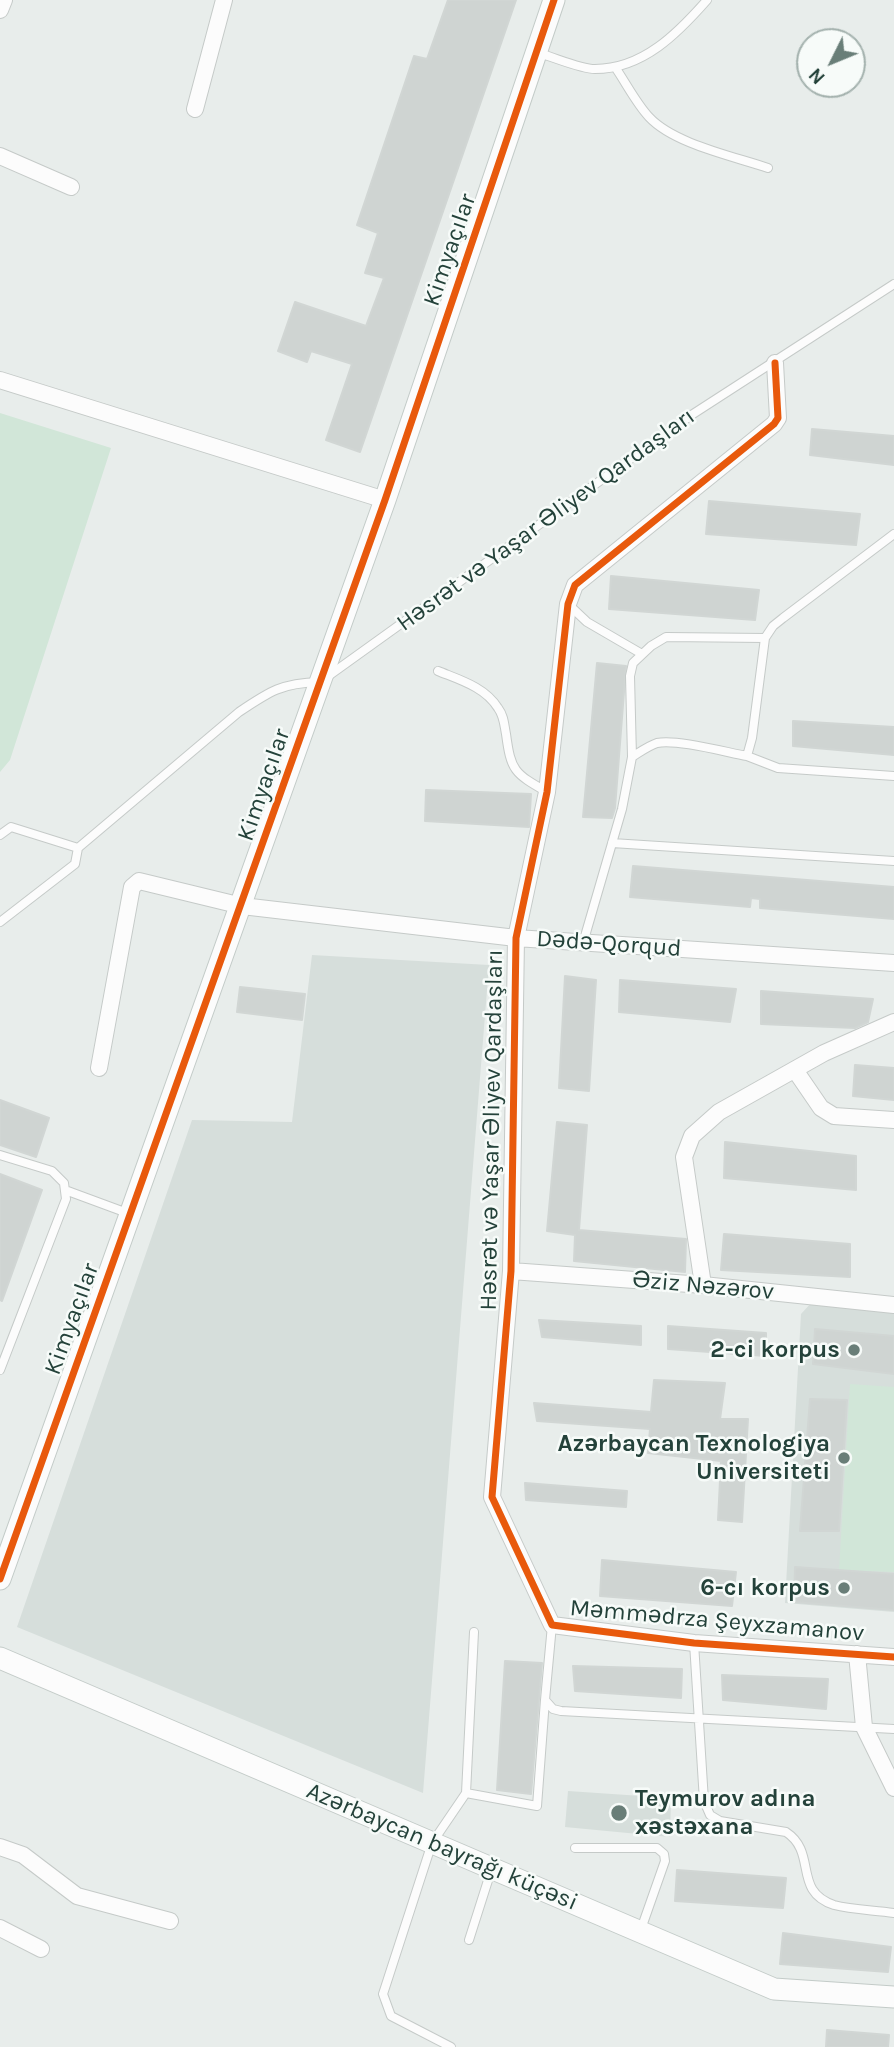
<!DOCTYPE html>
<meta charset="utf-8">
<style>
body{margin:0}
#map{position:relative;width:894px;height:2047px;overflow:hidden;background:#e8edeb;font-family:Karla,sans-serif}
canvas{display:block}
.north{position:absolute;left:796px;top:28px;width:70px;height:70px;box-sizing:border-box;background:#f7fbf9;border:2px solid #a3b1ad;border-radius:50%;rotate:227deg;font-size:19px;font-weight:700;line-height:28px;text-align:center;color:#24423a}
.north::after{content:'';display:block;margin:auto;width:24px;height:32px;background:#697e78;clip-path:polygon(50% 0,100% 100%,50% 72%,0 100%)}
</style>
<div id="map">
<canvas width="894" height="2047"></canvas>
<div class="north">N</div>
</div>
<script>
const ctx = document.querySelector('canvas').getContext('2d');
ctx.lineJoin = 'round';
function paint(path, color) {
  ctx.fillStyle = color;
  ctx.fill(path, 'evenodd');
}
function strokePath(path, color, width, dash) {
  ctx.strokeStyle = color;
  ctx.lineWidth = width;
  ctx.lineCap = dash ? 'butt' : 'round';
  ctx.setLineDash(dash || []);
  ctx.stroke(path);
}
function label(font, color, halo, rows, align = 'center') {
  ctx.font = font + ' Karla,sans-serif';
  ctx.lineWidth = 5;
  ctx.setLineDash([]);
  ctx.textBaseline = 'middle';
  ctx.strokeStyle = halo;
  ctx.fillStyle = color;
  for (const [text, x, y, turn = 0] of rows) {
    ctx.save();
    ctx.translate(x, y);
    ctx.rotate((+turn || 0) * Math.PI / 180);
    ctx.textAlign = isNaN(turn) ? turn : align;
    if (halo) ctx.strokeText(text, 0, 0);
    ctx.fillText(text, 0, 0);
    ctx.restore();
  }
}
paint(new Path2D(`
 M312,955l177,10 -66,828 -406,-166 175,-507 100,2z
 M812,1302l82,9v301l-109,-9 16,-289z
 M568,1791l103,7 -1,39 -105,-10z`), '#d6dedb');
paint(new Path2D(`
 M0,413l111,35 -101,312 -10,12z
 M850,1384l44,3v185l-55,-2z`), '#d1e6d8');
const building = new Path2D(`
 M448,0h68l-156,452 -34,-12 26,-76 -41,-13 -4,11 -29,-11 17,-49 71,24 18,-48 -19,-5 13,-40 -21,-8 57,-169 13,3z
 M812,429l82,7v29l-84,-10z
 M709,501l151,13 -4,31 -150,-11z
 M611,576l148,14 -4,30 -146,-11z
 M597,663l29,3 -11,142 -3,10 -29,-1z
 M793,721l101,6v28l-101,-9z
 M426,790l105,4 -2,33 -104,-6z
 M633,866l261,21v32l-134,-11v-9l-9,-1 -1,9 -120,-10z
 M565,976l31,4 -7,111 -30,-3z
 M620,980l116,9 -6,33 -111,-10z
 M240,987l65,7 -3,26 -65,-8z
 M761,991l112,8 -5,23 -13,6 -94,-4z
 M855,1065l39,3v32l-41,-4z
 M0,1100l49,18 -13,39 -36,-12z
 M557,1122l30,3 -8,105 107,9 -1,33 -111,-11 1,-26 -28,-4z
 M725,1142l131,14v34l-132,-12z
 M0,1174l42,16 -40,111 -2,-1z
 M724,1234l126,10v33l-129,-7z
 M539,1320l102,6v19l-99,-8z
 M668,1326l98,7v23l-98,-7z
 M815,1329l79,7v38l-81,-10z
 M654,1380l71,3 -5,36h28l-6,103 -24,-2 3,-59 -73,-8 2,-24 -113,-8 -3,-18 117,9z
 M810,1399l37,1 -8,131h-39z
 M525,1483l102,8 -1,16 -100,-7z
 M602,1560l134,12 -4,34 -132,-10z
 M795,1567l99,7v36l-100,-8z
 M505,1661l37,2 -11,131 -34,-4z
 M573,1666l109,3 -1,29 -106,-7z
 M722,1675l106,4 -2,30 -103,-9z
 M677,1870l109,8 -3,30 -108,-7z
 M783,1933l108,14 -3,25 -108,-8z
 M827,2030l62,5 -1,12h-62z`);
paint(building, '#cfd4d2');
strokePath(building, '#d1d6d4', 2);
const lane = new Path2D(`
 M538,53c16,4 42,16 57,16 48,0 83,-36 112,-69
 M615,67c11,16 21,36 34,50 25,27 84,39 119,51
 M569,605l18,17 55,32
 M438,671c22,9 47,16 60,37 6,8 6,16 8,26 5,37 8,39 41,58
 M747,756l31,12 116,8
 M632,757l-2,-81 3,-13 18,-17 15,-9 99,1
 M0,835l11,-8 67,21
 M612,843l282,18
 M0,922l75,-58 3,-16 161,-136c31,-21 43,-29 81,-30l373,-268 201,-130
 M583,943l39,-134 10,-52c8,-5 16,-11 25,-14 20,-4 68,9 90,13l5,-18 13,-100 8,-12 10,-8 111,-84
 M0,1155l52,16 12,12 2,16 -66,171
 M65,1190l65,24
 M552,1625l-7,75 8,9 8,2 333,18
 M694,1643l10,158 6,14 10,6 66,11c32,21 6,59 48,73 19,5 41,5 60,8
 M466,1793l8,-161
 M575,1848h82l7,6 1,7 -25,71
 M469,1940l22,-69
 M451,2047l-60,-31 -8,-22 49,-151 34,-50 71,13 8,-106`);
const street = new Path2D(`
 M0,10l4,-10
 M195,109l29,-109
 M0,156l71,31
 M775,363l3,55 -4,6 -199,161 -7,19 -21,188 -31,146 -5,333 -19,226 60,128 142,18 200,14
 M0,380l385,120
 M99,1068l33,-181 7,-6 103,25 274,32 378,25
 M795,1070l26,38 13,8 60,4
 M511,1271l192,14 191,20
 M703,1285l-19,-128 8,-21 27,-24 105,-59 70,-31
 M857,1654l7,73 30,61
 M0,1847l23,8 54,41 93,25
 M0,1928l41,21`);
const secondary = new Path2D(`
 M0,1579l385,-1079 169,-500
 M0,1658l774,331 120,8`);
strokePath(lane, '#c5cac8', 10);
strokePath(street, '#c5cac8', 18);
strokePath(secondary, '#c3cbc8', 23);
strokePath(lane, '#fcfcfc', 8);
strokePath(street, '#fcfcfc', 16);
strokePath(secondary, '#fcfcfc', 21);
strokePath(new Path2D(`
 M775,363l3,55 -4,6 -199,161 -7,19 -21,188 -31,146 -5,333 -19,226 60,128 142,18 200,14
 M0,1579l385,-1079 169,-500`), '#e8590c', 7);
for (const [x, y, r, color] of [
 [854,1350,7,"#697e78"],
 [844,1458,7,"#697e78"],
 [844,1588,7,"#697e78"],
 [619,1813,9,"#697e78"]
]) {
  const dot = new Path2D();
  dot.arc(x, y, r, 0, 2 * Math.PI);
  ctx.fillStyle = color;
  ctx.fill(dot);
  strokePath(dot, '#f7fbf9', 2.5);
}
label('24px', '#24423a', '#f7fbf9', [
 ["Kimyaçılar",450,250,-71],
 ["Həsrət və Yaşar Əliyev Qardaşları",546,520,-36],
 ["Kimyaçılar",264,785,-71],
 ["Dədə-Qorqud",609,944,4],
 ["Həsrət və Yaşar Əliyev Qardaşları",492,1130,-89],
 ["Əziz Nəzərov",703,1286,5],
 ["Kimyaçılar",72,1319,-70],
 ["Məmmədrza Şeyxzamanov",717,1621,5],
 ["Azərbaycan bayrağı küçəsi",442,1847,23]
]);
label('bold 24px', '#24423a', '#f7fbf9', [
 ["2-ci korpus",840,1350],
 ["Azərbaycan Texnologiya",830,1444],
 ["Universiteti",830,1472],
 ["6-cı korpus",830,1588],
 ["Teymurov adına",635,1799,"left"],
 ["xəstəxana",635,1827,"left"]
], 'right');
</script>
